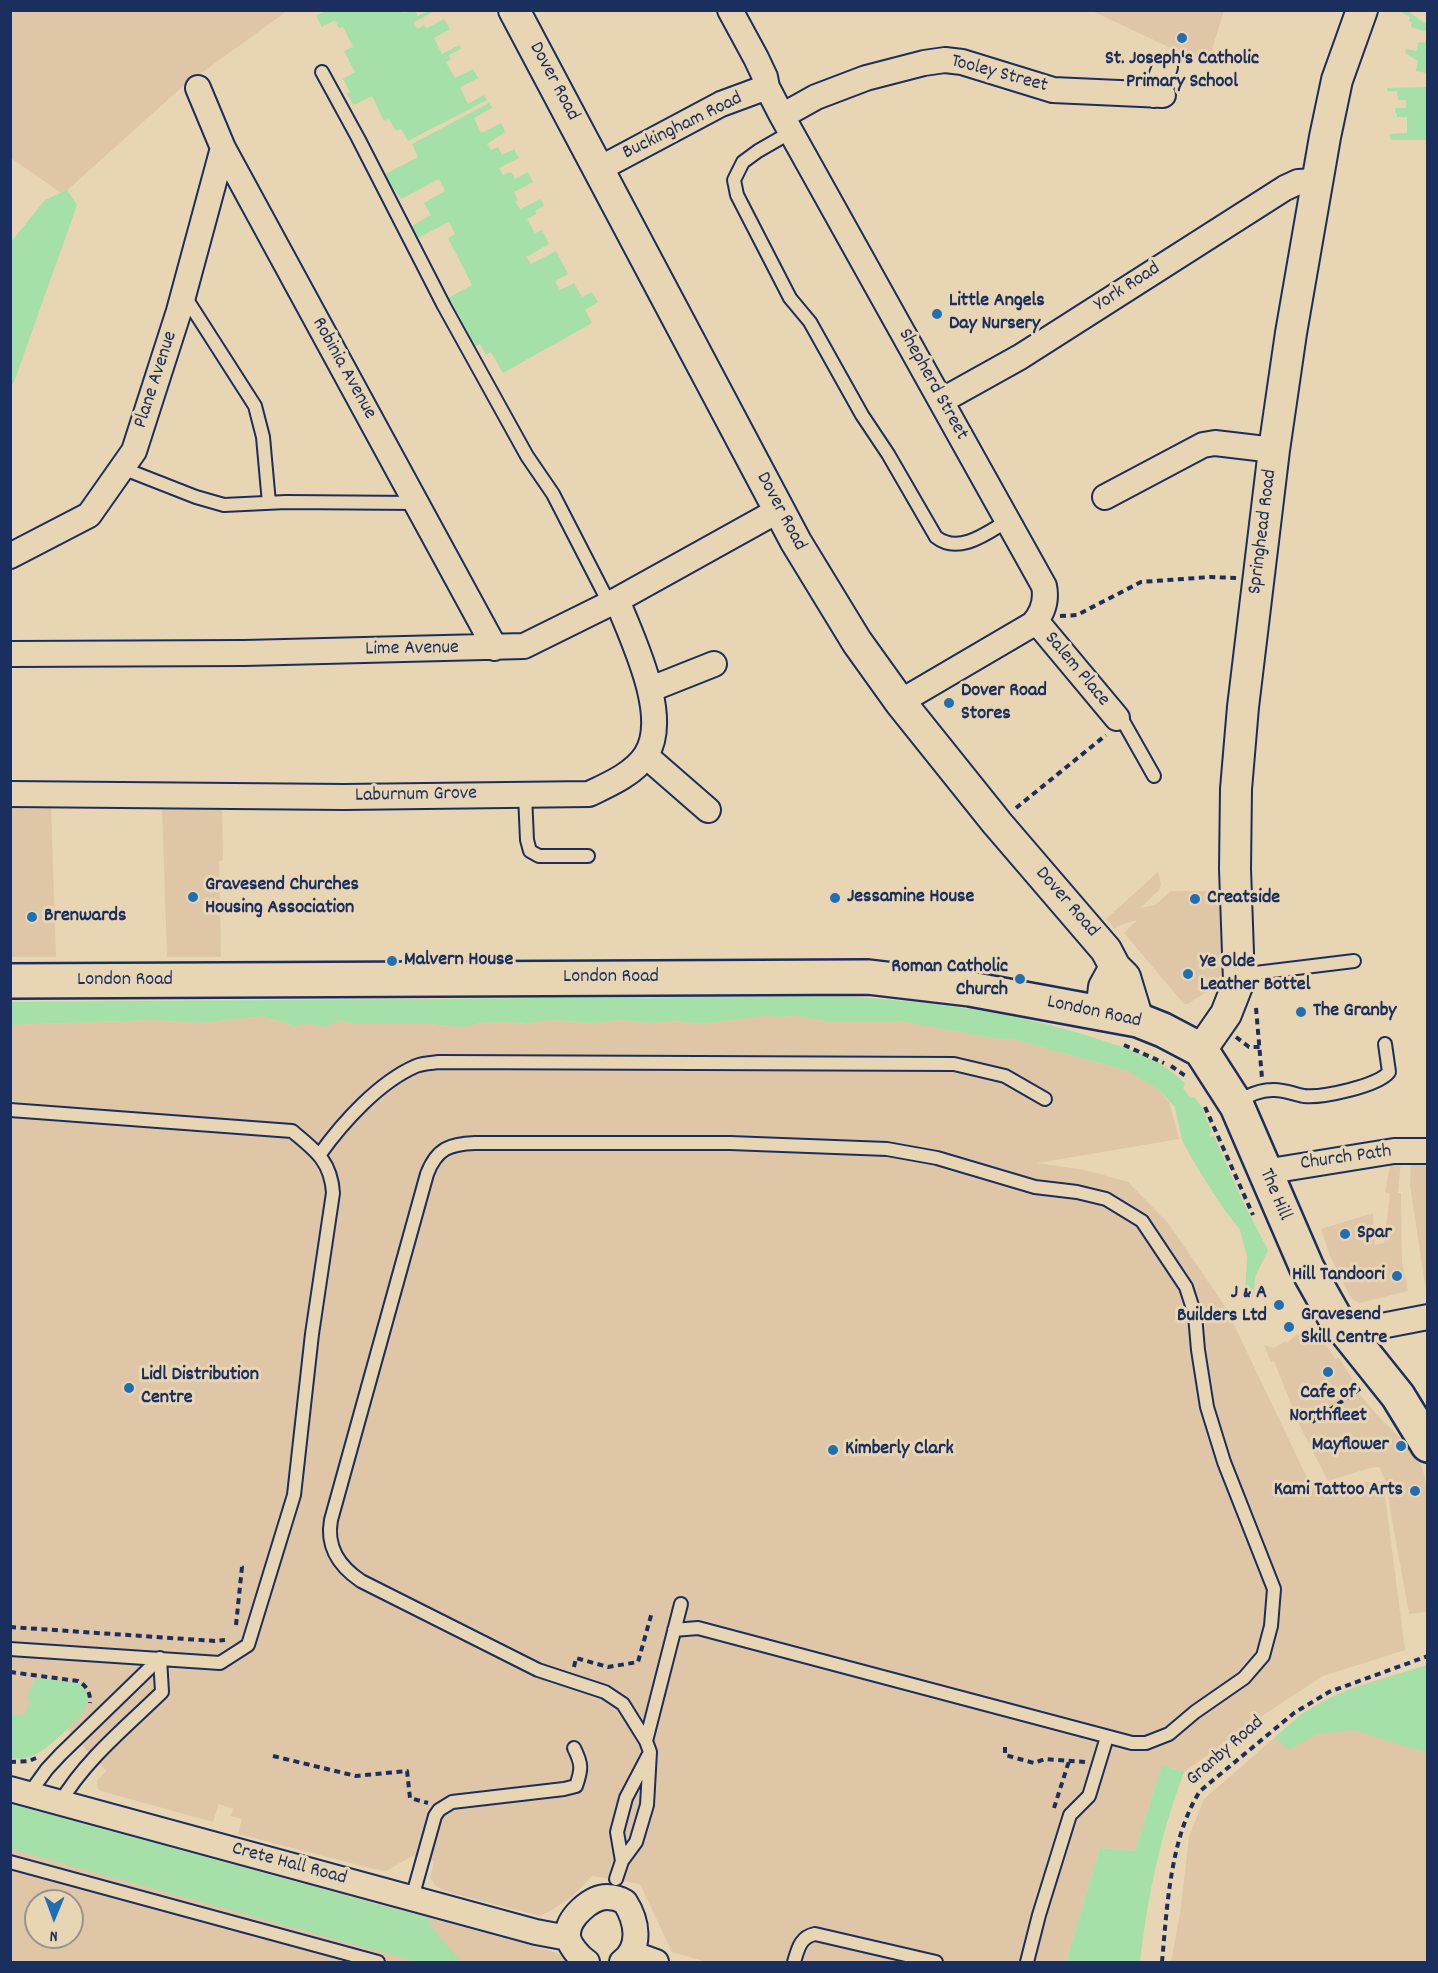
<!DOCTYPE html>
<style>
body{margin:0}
#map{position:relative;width:1438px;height:1973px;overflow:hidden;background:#e8d5b3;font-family:Dekko,sans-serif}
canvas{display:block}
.frame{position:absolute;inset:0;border:12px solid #1b2f5e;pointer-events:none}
.north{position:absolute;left:24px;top:1889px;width:60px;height:60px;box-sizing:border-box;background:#e8d5b3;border:2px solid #969391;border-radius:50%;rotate:181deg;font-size:16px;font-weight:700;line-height:24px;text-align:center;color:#1b2f5e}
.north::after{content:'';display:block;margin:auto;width:21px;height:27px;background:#1f6fb2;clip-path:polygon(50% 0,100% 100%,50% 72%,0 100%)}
</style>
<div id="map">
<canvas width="1438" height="1973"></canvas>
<div class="frame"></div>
<div class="north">N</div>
</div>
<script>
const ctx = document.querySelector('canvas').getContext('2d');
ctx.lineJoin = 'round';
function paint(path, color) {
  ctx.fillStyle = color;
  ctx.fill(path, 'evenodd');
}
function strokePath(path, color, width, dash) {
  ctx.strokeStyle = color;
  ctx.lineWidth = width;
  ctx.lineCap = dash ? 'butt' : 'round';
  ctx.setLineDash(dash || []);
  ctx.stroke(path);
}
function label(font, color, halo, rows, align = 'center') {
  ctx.font = font + ' Dekko,sans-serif';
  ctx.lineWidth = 6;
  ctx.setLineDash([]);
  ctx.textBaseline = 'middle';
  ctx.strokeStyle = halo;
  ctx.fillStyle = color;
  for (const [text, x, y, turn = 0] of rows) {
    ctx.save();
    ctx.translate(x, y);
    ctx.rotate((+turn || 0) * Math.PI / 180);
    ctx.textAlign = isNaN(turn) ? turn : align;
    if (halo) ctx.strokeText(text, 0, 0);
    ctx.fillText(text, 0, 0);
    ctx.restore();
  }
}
paint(new Path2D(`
 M10,11h277l-105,76 -119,107 -52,-36z
 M1092,11h132l-17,54z
 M11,804l40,1 5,152h-45z
 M162,806h60l1,54 -4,1 2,96h-54z
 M1158,872l3,12 -2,6 -19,18 15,-3 16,-14h52l1,79 -8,13 -9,9 -20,12h-3l-60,-71 13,-13 -19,6 -3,3 -9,-10z
 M263,1016l31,10 16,-2 14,3 16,-7 13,4h76l34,3 18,-4 23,-1 24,2 20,-4 47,3 26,-3 28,3 31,-2 18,3 68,-8 12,1 19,-1 29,5h73l99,18h15l115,32 32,20 9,11 10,37 -142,24 48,7 43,12 41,42 57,84 85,178 72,-5 22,169 -82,26 -55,36 -84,60 -22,-7 -27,86 -35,-3 -34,114h-359l-35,-10 -32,-68 -48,-8 -20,21 -22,14 -11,5 -95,-25 -8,-5 -6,-8 4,-17 -22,-5 -26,15 -8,-1 -140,-36 4,-15 -11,-3 2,-7 -14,-5 -6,18 -112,-31 -3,-2 -1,-8 9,-10 -41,-44 -54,28 -1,-730 144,-5 46,3z
 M1411,1159h16l1,125 -3,1 -15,-100z
 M1401,1160l-3,33h3l1,68 6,30 -49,12 -8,-5 -21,-42 -9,-27 52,-16 2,32 9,-2 6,-50 -5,-1 6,-31z
 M1313,1324l22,35 4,-1 7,11 10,16v5l23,27 38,37 8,23 2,20v115l-18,2 -24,-134 -6,-13 -9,1 -42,13 -29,-57 -25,-63 -3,1 -7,-17 10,3 11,-7 2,2 10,-9 1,2 1,-3 8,-5 1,2v-3z
 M1427,1665v297h-256l9,-48 9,-77 15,-38 99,-86 20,-12 34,-15z
 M10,1804l541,147 10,4 7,7h-557zM36,1901h36v36h-36z`), '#dfc6a7');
paint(new Path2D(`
 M326,11l76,-1 1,3 12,-2 3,5 10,-5h7l-21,11 3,7 7,-4 3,3 17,-9 6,10 -16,9 8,16 17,-9 2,4 -12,6 2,4 -5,3 9,16 18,-9 5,9 -18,9 8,17 16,-9 3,5 -79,41 -7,-12 -5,2 -7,-12 -5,2 -12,-25 -18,9 -7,-11 3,-2 -7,-13 12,-7 -11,-21 9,-4 -10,-20 -4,1 -4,-8 -13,7 -6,-12z
 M1399,11h9l19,14v48l-11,-2 2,-10 -13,-8 1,-4 10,2 3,-9 6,1 2,-11 -16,-5 1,-5 -3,-1 1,-4z
 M1427,87v53h-36l-2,-6 18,-1v-16h-10v-4h-2v-5h11v-8h-8l-1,-9h-10v-3z
 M489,103l3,5 -18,10 7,15 20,-10 4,9 -18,12 4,6 7,-3 4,8 12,-6 5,9 -20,10 4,7 8,-3 4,7 13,-7 5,10 -19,10 4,8 -3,1 5,8 21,-10 3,7 -9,5 1,3 -9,5 8,14 7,-3 7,14 -23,13 5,7 25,-13 12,23 -13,7 5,9 14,-7 8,14 10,-5 6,10 -13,8 7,13 -89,50 -12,-21 -5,3 -6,-11 -7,4 -27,-49 26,-14 -24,-47 7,-4 -6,-12 -31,16 -6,-12 19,-11 -7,-12 21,-12 -6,-12 -38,20 -17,-24 34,-18 -6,-13z
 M67,190l10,15 -63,177 -3,5v-145l34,-42z
 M831,996c91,4 183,15 270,44 21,7 44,14 63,26 7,5 14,11 21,17l-2,5 7,10 4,-1 8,10 10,26 -3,1 1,3 4,-1 28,64 26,50 -13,27 -1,17 -9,2 2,-40 -7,-26 -19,-25 -29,-46 -10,-19 -7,-33 -15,-16 -32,-20 -115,-32h-15l-99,-18h-73l-29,-5 -19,1 -12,-1 -68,8 -18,-3 -31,2 -28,-3 -26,3 -47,-3 -20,4 -24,-2 -23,1 -18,4 -34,-3h-76l-13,-4 -5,3 -11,4 -14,-3 -16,2 -31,-10 -63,7 -46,-3 -144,5 1,-23z
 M1427,1665v88l-73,-23 -37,4 -27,15 -6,-3 -9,-9 28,-24 37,-20z
 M36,1678l43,5c11,10 11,21 2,33 -19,16 -42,48 -70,42v-44l14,1 2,-9h4v-5l-4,-1 2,-9z
 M1162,1765l22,7c-23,60 -37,126 -44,190h-74l34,-114 35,3z
 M11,1804l420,115 -2,5 32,38h-44l-406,-113z`), '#a4e0a7');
const service = new Path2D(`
 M322,72l36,66 86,168 83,150 26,38 56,109
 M791,132l-33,19 -15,11 -9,18 3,15 53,103 20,24 52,93 26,39 48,83c23,18 51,-4 71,-16
 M184,295l71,111 8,31 6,66
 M122,468l74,29 28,8 62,-3 130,1
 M1117,718l6,3 31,55
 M525,795l2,45 3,11 9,5h49
 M1239,975l115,-14
 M1236,1102c12,-6 23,-12 36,-12 11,-1 21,4 32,6 18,2 74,-10 85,-24l-4,-28
 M10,1110l282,21c23,19 39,30 41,62l-21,141 -18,161 -46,150 -28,18 -210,-14
 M320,1154c23,-32 59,-72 96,-88 7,-3 16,-3 23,-4l515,2 51,12 40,23
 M646,1741l35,-137
 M29,1794l18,-25 14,-15 99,-96
 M60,1803c24,-42 67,-77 102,-111l-2,-34
 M622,1861l-5,-29 9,-34 22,-42
 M10,1862l368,100
 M616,1879l6,-18 14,-19 8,-27 3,-10 3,-53 -4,-11 -23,-37 -18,-12 -67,-22 -177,-89c-22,-15 -35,-34 -30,-61l96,-346c10,-26 23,-30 48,-31h255l157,6 50,9 98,29 42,5 29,7 36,22 44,66 9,28 3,35 9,57 17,55 50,127 -3,37 -8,30 -19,22 -49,34 -26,22 -23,9h-14l-434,-115 -24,2
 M412,1898l23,-82 4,-6 13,-8 112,-13 12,-3c6,-17 6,-22 -2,-38
 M794,1962c4,-13 6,-25 21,-28l121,28
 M1027,1962l12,-47 31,-100 19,-19 18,-59`);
const minor = new Path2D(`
 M730,10l26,48 9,19 2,10 15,29 262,470c3,15 -1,27 -11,38l-133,78
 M198,88l25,60 272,500
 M1154,95l11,-28
 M782,116l34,-19 50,-19 58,-15 21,-3 17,2 91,28 110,5
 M599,169l122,-65 46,-17
 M941,401l79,-44 265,-169 13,-6 19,-1
 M1105,497l98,-52 12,-2 59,7
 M10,556l79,-41 45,-64 45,-140 44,-163
 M1036,621l81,97
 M10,654l234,-1 280,-7 93,-46 162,-90
 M651,689l63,-25
 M646,756l62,54
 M10,794l334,3 245,-3c19,-9 45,-20 57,-39 25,-39 -14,-116 -29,-155
 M1264,1172l130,-21h34
 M1352,1338l24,-11 52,-10
 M10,1789l526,143 32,6
 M631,1953l25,9
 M587,1962c-8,-5 -19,-18 -19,-27 -1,-17 23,-38 39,-38 6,0 13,2 18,5 12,19 17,45 -3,60`);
const tertiary = new Path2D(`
 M514,10l282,532 61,100 43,60 97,121 109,127 9,17 10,10 13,43
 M1101,1013l3,-26 11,-20
 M1201,1050l25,-36 13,-33 -4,-112 1,-80 7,-82 31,-257 17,-117 34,-196 12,-57 25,-70`);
const secondary = new Path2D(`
 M10,981l858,-4 102,12 168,31 25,10 38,20 36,56 70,162 27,48 64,80 30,49`);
strokePath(service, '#1b2f5e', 16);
strokePath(minor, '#1b2f5e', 28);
strokePath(tertiary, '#1b2f5e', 34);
strokePath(secondary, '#1b2f5e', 38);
strokePath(new Path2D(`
 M1060,616l17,-1 64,-33 69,-5 26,1
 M1016,808l90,-73
 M1256,1008l6,70
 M1236,1037l13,10h11
 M1124,1045l40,18
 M1171,1066l16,11
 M1205,1107l48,108
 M1312,1422l49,-34
 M236,1625l6,-58 -3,-2
 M10,1627l205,14 10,-1
 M574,1667l2,-9 32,9 30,-5 14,-50
 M10,1672l68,9c8,4 13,12 12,22
 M1005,1747v8l29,8 11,-4 40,3
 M273,1756l83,20 51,-5 3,27 18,5
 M10,1762l19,-1 7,-3
 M1054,1808l15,-47
 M1162,1962c5,-54 8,-124 38,-171l94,-78 35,-21 99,-36`), '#1b2f5e', 4, [6, 4.5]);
strokePath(service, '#e8d5b3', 12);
strokePath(minor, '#e8d5b3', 24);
strokePath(tertiary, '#e8d5b3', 30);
strokePath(secondary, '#e8d5b3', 33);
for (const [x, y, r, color] of [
 [1182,38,6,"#1f6fb2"],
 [937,314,6,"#1f6fb2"],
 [949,703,6,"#1f6fb2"],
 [193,897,6,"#1f6fb2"],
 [835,898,6,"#1f6fb2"],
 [1195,899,6,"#1f6fb2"],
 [32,917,6,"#1f6fb2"],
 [392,961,6,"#1f6fb2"],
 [1188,974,6,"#1f6fb2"],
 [1020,979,6,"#1f6fb2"],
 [1301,1012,6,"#1f6fb2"],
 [1345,1234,6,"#1f6fb2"],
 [1397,1276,6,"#1f6fb2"],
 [1279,1305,6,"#1f6fb2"],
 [1289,1327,6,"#1f6fb2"],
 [1328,1372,6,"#1f6fb2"],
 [129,1388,6,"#1f6fb2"],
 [1401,1446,6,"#1f6fb2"],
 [833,1450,6,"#1f6fb2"],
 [1415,1491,6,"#1f6fb2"]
]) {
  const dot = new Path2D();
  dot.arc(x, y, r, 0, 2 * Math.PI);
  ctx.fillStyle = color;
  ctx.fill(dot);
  strokePath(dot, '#e8d5b3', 2);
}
label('bold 20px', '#1b2f5e', '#e8d5b3', [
 ["St. Joseph's Catholic",1182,60,"center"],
 ["Primary School",1182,83,"center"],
 ["Little Angels",949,302],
 ["Day Nursery",949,325],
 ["Dover Road",961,692],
 ["Stores",961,715],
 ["Gravesend Churches",205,886],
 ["Housing Association",205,909],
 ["Jessamine House",847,898],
 ["Creatside",1207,899],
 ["Brenwards",44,917],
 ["Malvern House",404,961],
 ["Ye Olde",1200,963],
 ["Leather Bottel",1200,986],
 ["Roman Catholic",1008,968,"right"],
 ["Church",1008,991,"right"],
 ["The Granby",1313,1012],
 ["Spar",1357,1234],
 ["Hill Tandoori",1385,1276,"right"],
 ["J & A",1267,1294,"right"],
 ["Builders Ltd",1267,1317,"right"],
 ["Gravesend",1301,1316],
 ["Skill Centre",1301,1339],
 ["Lidl Distribution",141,1376],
 ["Centre",141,1399],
 ["Cafe of",1328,1394,"center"],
 ["Northfleet",1328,1417,"center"],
 ["Mayflower",1389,1446,"right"],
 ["Kimberly Clark",845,1450],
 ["Kami Tattoo Arts",1403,1491,"right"]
], 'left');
label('20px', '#1b2f5e', '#e8d5b3', [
 ["Tooley Street",999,75,15],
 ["Dover Road",553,82,62],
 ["Buckingham Road",683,127,-26],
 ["York Road",1128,288,-33],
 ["Robinia Avenue",343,369,61],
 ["Plane Avenue",157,380,-72],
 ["Shepherd Street",932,385,61],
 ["Dover Road",780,512,62],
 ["Springhead Road",1264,532,-83],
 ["Lime Avenue",412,650,-1],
 ["Salem Place",1076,670,50],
 ["Laburnum Grove",416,796,-1],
 ["Dover Road",1066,903,49],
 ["London Road",611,978],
 ["London Road",125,981],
 ["London Road",1094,1013,12],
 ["Church Path",1346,1159,-8],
 ["The Hill",1274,1195,67],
 ["Granby Road",1226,1752,-41],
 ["Crete Hall Road",289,1865,15]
]);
</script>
